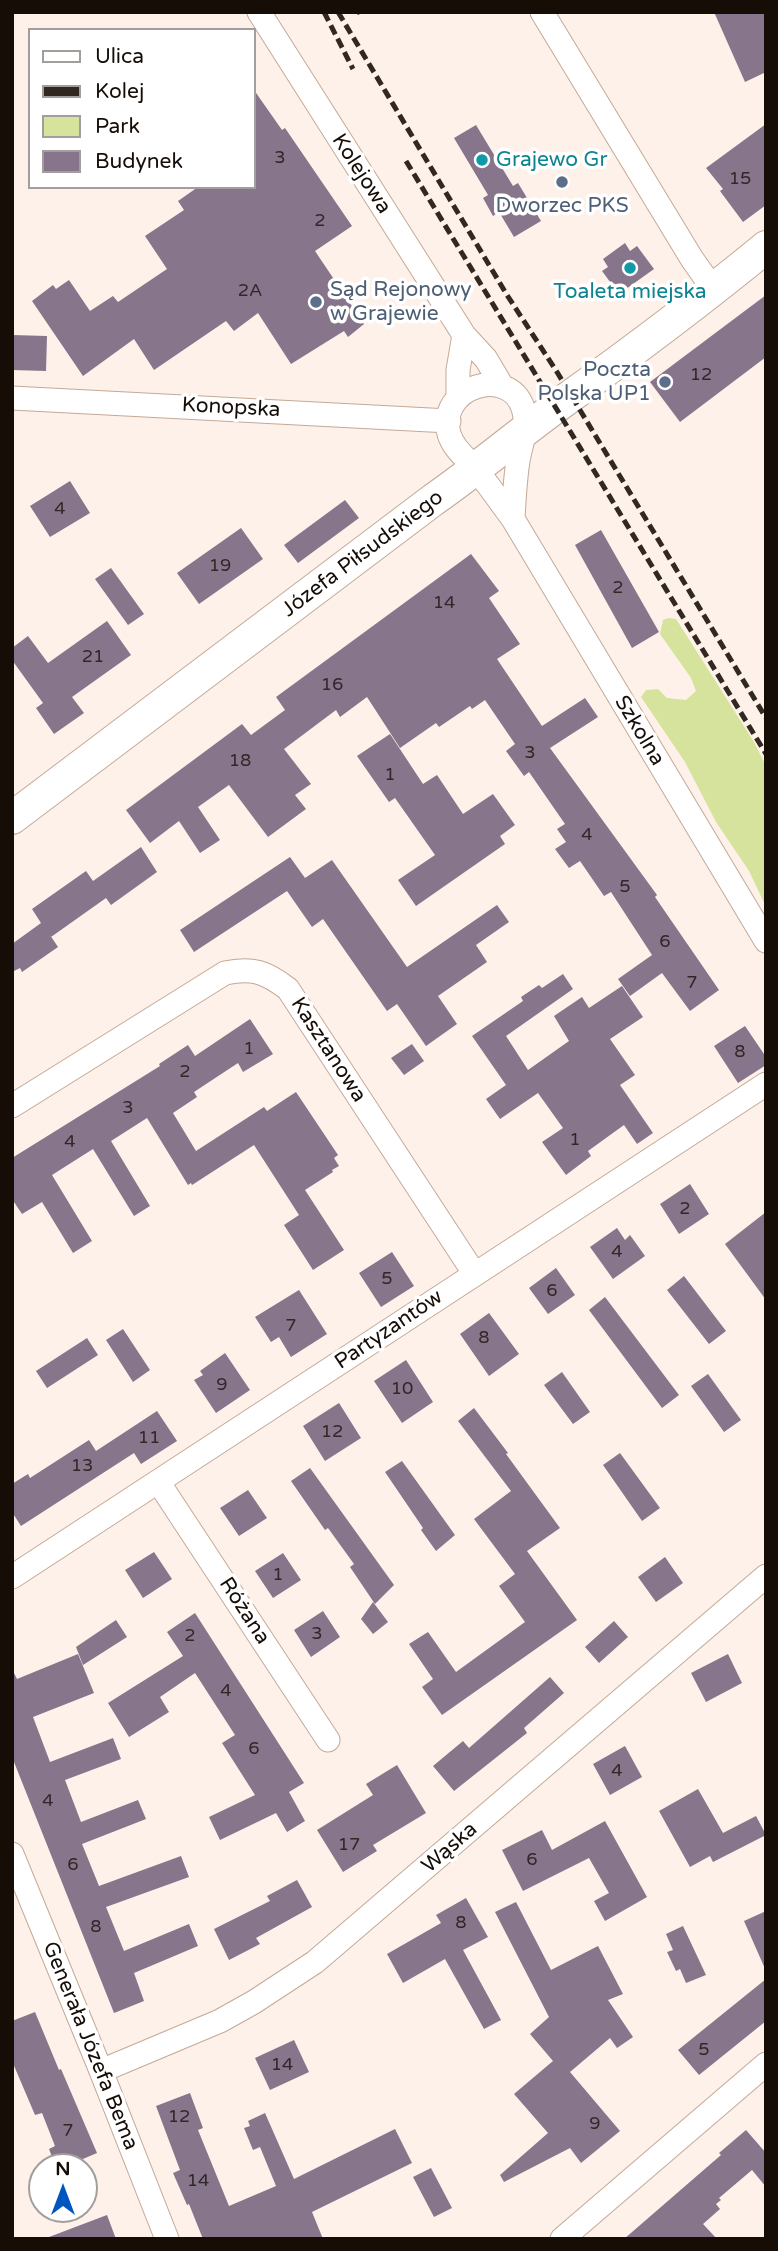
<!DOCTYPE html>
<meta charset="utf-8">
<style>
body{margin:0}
#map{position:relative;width:778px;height:2251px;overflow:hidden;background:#fdf1ea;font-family:"Varela Round",sans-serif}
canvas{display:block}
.frame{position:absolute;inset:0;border:14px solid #160d07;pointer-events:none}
.legend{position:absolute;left:28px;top:28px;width:228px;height:161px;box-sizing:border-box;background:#fff;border:2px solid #a29e9c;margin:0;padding:9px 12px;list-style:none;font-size:21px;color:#160d07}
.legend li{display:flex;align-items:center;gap:14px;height:35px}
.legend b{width:35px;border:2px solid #a29e9c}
.north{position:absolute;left:28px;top:2153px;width:70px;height:70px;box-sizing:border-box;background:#fff;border:2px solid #a29e9c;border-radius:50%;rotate:0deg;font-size:19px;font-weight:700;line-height:28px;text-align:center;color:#160d07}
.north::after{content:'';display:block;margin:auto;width:24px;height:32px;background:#0056bf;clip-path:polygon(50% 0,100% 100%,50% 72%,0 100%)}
</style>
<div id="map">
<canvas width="778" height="2251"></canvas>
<div class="frame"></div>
<ul class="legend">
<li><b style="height:9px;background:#fff"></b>Ulica</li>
<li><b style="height:9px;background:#322822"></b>Kolej</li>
<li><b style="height:19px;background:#d6e39c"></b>Park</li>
<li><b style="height:19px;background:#86758b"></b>Budynek</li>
</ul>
<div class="north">N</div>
</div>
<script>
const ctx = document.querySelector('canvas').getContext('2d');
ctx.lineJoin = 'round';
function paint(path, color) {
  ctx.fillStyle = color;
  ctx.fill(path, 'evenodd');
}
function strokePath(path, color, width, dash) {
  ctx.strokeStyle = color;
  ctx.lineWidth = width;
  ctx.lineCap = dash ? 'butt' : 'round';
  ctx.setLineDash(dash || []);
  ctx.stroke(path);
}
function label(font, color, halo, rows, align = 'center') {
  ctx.font = font + ' "Varela Round",sans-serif';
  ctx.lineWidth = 7;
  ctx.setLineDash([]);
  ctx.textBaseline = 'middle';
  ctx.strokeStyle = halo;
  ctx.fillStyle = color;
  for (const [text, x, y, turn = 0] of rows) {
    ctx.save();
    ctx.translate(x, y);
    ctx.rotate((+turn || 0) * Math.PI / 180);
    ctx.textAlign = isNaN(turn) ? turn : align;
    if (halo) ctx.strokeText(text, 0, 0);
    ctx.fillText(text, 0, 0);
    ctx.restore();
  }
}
paint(new Path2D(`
 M669,618l7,1 9,14 69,109 12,24v141l-17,-36 -33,-49 -31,-60 -44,-65 5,-7 12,-1 9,9 19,2 10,-9 -5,-13 -31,-44 3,-14z`), '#d6e39c');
paint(new Path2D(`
 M714,12h52v60l-21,10z
 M254,90l28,40 3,-2 67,98 -37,25 49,73 -16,13 -4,-6 -53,33 -33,-51 -24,18 -8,-10 -72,49 -20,-31 -51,37 -51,-75 21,-16 3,4 13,-9 21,31 23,-15 5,6 49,-33 -22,-33 39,-26 -6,-9 20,-14h56z
 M766,124v81l-23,17 -23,-31 3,-2 -17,-21z
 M476,125l37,61 5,-3 23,38 -27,16 -15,-25 -6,4 -10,-18 5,-3 -34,-57z
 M625,243l5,8 7,-5 17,23 -35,25 -17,-23 6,-4 -5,-8z
 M766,295v62l-86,65 -30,-40z
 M12,335l35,1 -1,35 -34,-1z
 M70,481l20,32 -40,24 -20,-31z
 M345,500l14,18 -61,45 -14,-18z
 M241,528l22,31 -64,45 -22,-31z
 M601,530l58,102 -27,16 -57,-103z
 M471,554l28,37 -10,7 31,46 -23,15 45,67 43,-28 13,19 -48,31 107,147 -2,2 64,93 -29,21 -28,-38 -32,23 -12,-17 34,-24 -41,-63 -7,4 -24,-35 -11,7 -14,-19 11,-7 -9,-13 8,-5 -36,-52 -5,4 -18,-25 9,-7 -30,-44 -13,9 -2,-3 -31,21 -3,-4 -36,25 -33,-51 -27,20 -4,-7 -52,39 27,35 -16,11 11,14 -38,28 -39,-52 -31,22 22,33 -20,13 -21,-32 -29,22 -24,-33 116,-86 9,11 34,-25 -9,-13z
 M111,568l33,46 -16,11 -33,-46z
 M107,621l24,34 -59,42 12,16 -30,21 -18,-26 7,-5 -31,-43v-12l16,-12 20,27z
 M390,734l33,50 14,-9 26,39 30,-20 22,31 -15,11 5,8 -89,62 -18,-26 37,-25 -40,-57 -6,4 -32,-46z
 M141,847l16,25 -46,33 -5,-7 -55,39 -1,-2 8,12 -36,25 -2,-4 -8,4v-28l29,-21 -9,-14 54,-38 7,10z
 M290,857l15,21 27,-18 75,107 90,-62 12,17 -33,23 11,17 -49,34 19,28 -31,22 -29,-42 -10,7 -64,-92 -11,8 -25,-36 -93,61 -14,-22z
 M563,974l10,15 -67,47 22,34 41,-29 -15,-25 28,-19 7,11 33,-22 21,31 -33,22 25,36 -15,10 33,48 -16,11 -13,-19 -36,26 3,5 -25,19 -24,-33 21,-14 -25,-35 -38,26 -14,-20 20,-14 -34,-49 51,-35 -2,-4 18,-12 3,3z
 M250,1019l23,35 -30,18 -5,-9 -44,29 3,5 -24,16 23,38 68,-44 3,4 29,-19 42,63 -4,3 5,8 -7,4 1,2 -28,18 39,60 -31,20 -29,-45 15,-10 -45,-70 -62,40 -1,-2 -3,2 -41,-67 -36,23 39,65 -16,10 -41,-67 -41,26 40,66 -19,12 -31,-51 -20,12 -10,-15v-41l148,-92 -1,-2 29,-19 7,11z
 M745,1026l21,31v8l-28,18 -24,-37z
 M412,1044l12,17 -20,14 -13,-17z
 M690,1184l19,30 -30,20 -19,-30z
 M766,1212v88l-41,-56z
 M617,1228l8,12 5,-5 15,21 -32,23 -23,-32z
 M392,1252l22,34 -33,21 -22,-34z
 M556,1268l19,27 -27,19 -19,-26z
 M684,1276l42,55 -17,13 -42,-54z
 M299,1290l28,44 -36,23 -12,-20 -8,5 -16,-25z
 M605,1297l74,98 -17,13 -73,-98z
 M489,1313l30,41 -30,22 -29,-42z
 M123,1329l27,41 -17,12 -27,-42z
 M87,1338l11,17 -51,33 -11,-17z
 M225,1353l25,37 -34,23 -22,-33 9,-5 -3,-4z
 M406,1360l27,42 -31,21 -28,-42z
 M562,1372l28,40 -17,12 -29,-39z
 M708,1374l33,46 -17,12 -33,-46z
 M339,1403l22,35 -36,23 -22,-35z
 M474,1408l34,45 -2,1 54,74 -33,23 50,69 -135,95 -20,-28 11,-8 -24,-35 19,-12 28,40 69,-50 -26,-36 16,-12 -41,-55 37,-28 -53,-70z
 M157,1411l20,30 -36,23 -7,-11 -113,73 -9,-14v-28l16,-10 2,4 59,-38 7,11z
 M620,1453l40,55 -18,13 -39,-56z
 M402,1461l53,74 -19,16 -15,-21 2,-2 -38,-56z
 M310,1468l84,117 -19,19 -25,-37 4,-3 -26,-36 -3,2 -34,-49z
 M248,1490l19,28 -28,18 -19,-28z
 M154,1552l18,27 -29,19 -18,-28z
 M283,1553l18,27 -28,18 -18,-27z
 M665,1557l18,26 -27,19 -18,-25z
 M373,1602l15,20 -15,12 -12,-15z
 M323,1611l17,26 -29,20 -17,-27z
 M195,1613l109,170 -15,9 16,29 -18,11 -11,-19 -56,27 -11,-23 46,-22 -33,-52 13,-8 -40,-62 -35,24 9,15 -40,25 -21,-34 75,-47 -16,-24z
 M116,1620l11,17 -44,28 -7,-18z
 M614,1621l14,16 -29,26 -14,-16z
 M78,1654l16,39 -61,24 17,45 63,-24 8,21 -56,21 16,42 57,-22 8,19 -64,25 17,42 82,-30 8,21 -83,30 18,44 65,-27 9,22 -64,27 10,28 -30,12 -102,-256v-88l5,10z
 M728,1654l14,29 -36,19 -15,-29z
 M550,1677l14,16 -40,35 3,5 -73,58 -21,-25 30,-25 6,7z
 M625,1746l17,31 -32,18 -17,-31z
 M397,1765l29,48 -53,32 4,6 -34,21 -26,-42 56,-35 -7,-11z
 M698,1789l25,44 33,-17 10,19 -53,27 -3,-6 -20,11 -31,-56z
 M605,1821l42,76 -42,24 -11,-20 15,-8 -20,-35 -66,33 -21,-41 40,-20 10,20z
 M297,1880l15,27 -56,31 4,6 -31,16 -15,-31 56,-28 -3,-5z
 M466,1898l22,39 -25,13 38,70 -17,9 -39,-70 -42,24 -16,-29 54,-31 -5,-8z
 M516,1902l35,68 47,-24 25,48 -15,6 25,37 -16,11 -7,-10 -40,34 50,59 -39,32 -11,-15 -66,34 -4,-7 48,-42 -34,-39 39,-33 -23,-27 19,-17 -54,-105z
 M766,1911v60l-22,-50z
 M683,1926l23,49 -20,8 -6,-14 -4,2 -9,-19 6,-2 -7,-16z
 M766,1979v42l-67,54 -21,-25z
 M35,2012l24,58 2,-1 36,84 -33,14h-8l-7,-18 6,-3 -13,-33 -7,2 -23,-54v-40z
 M294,2040l15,32 -39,18 -15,-32z
 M190,2093l13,35 -5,2 31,76 47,-20 -16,-39 -7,3 -9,-22 6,-2 -2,-5 17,-8 29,66 101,-50 17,34 -100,49 11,27h-120l-14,-35 -2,1 -14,-32 7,-3 -24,-64z
 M746,2130l20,23v34l-14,-17 -33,28 2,2 -5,4 4,5 -17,15 14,15h-93l97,-84 -2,-2z
 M431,2168l21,40 -18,9 -21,-40z
 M107,2215l9,24h-67v-2z`), '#86758b');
const minor = new Path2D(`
 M259,12l205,323 22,24 16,27
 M542,12l150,247 22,31
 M458,395v-25l6,-35
 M12,398l437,23
 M513,519c1,-19 2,-39 5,-58 3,-18 11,-35 5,-53 -14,-43 -86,-22 -74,26 5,16 19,25 29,38 12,15 23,31 35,47l253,422
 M12,1106l213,-133c27,-6 41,-1 63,16l186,284
 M159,1483l169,257
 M12,1577l754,-493
 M12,1854l89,217 66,168
 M101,2071l119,-50 34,-19 61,-40 451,-386
 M562,2239l204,-175`);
const secondary = new Path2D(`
 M12,818l421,-318c43,-30 82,-63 124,-94 71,-51 141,-103 209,-159`);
strokePath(minor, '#c4a997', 25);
strokePath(secondary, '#c4a997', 34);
strokePath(minor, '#fff', 23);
strokePath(secondary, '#fff', 32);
strokePath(new Path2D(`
 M324,12l29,57
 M338,12l169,283 50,77 209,346
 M359,12l1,2
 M406,161l360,593`), '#322822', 5, [10, 5]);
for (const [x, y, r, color] of [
 [482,160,7,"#0f9aa8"],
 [562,182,7,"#5c6f8a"],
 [630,268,7,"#0f9aa8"],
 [316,302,7,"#5c6f8a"],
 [665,382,7,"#5c6f8a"]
]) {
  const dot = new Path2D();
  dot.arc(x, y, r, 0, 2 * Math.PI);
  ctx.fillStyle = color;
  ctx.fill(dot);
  strokePath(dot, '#fff', 2.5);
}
label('18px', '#322728', null, [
 ["3",280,158],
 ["15",740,179],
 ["2",320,221],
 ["2A",250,291],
 ["12",701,375],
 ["4",60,509],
 ["19",220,566],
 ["2",618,588],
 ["14",444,603],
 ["21",93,657],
 ["16",332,685],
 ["3",530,753],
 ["18",240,761],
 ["1",390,775],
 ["4",587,835],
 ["5",625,887],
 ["6",665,942],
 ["7",692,983],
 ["1",249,1049],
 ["8",740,1052],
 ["2",185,1072],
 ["3",128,1108],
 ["1",575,1140],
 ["4",70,1142],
 ["2",685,1209],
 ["4",617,1252],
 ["5",387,1279],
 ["6",552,1291],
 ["7",291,1326],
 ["8",484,1338],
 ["9",222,1385],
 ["10",402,1389],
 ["12",332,1432],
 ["11",149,1438],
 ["13",82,1466],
 ["1",278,1575],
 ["3",317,1634],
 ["2",190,1636],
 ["4",226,1691],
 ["6",254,1749],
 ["4",617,1771],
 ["4",48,1801],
 ["17",349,1845],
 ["6",532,1860],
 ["6",73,1865],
 ["8",461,1923],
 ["8",96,1927],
 ["5",704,2050],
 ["14",282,2065],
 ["12",179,2117],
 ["9",595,2124],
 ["7",68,2131],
 ["14",198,2181]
]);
label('21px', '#0d838f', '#fff', [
 ["Grajewo Gr",496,160],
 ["Toaleta miejska",630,292,"center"]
], 'left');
label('21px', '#160d07', '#fff', [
 ["Kolejowa",361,174,57],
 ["Konopska",231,408,3],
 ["Józefa Piłsudskiego",363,554,-37],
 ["Szkolna",639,731,59],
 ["Kasztanowa",328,1050,57],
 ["Partyzantów",389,1330,-34],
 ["Różana",244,1611,57],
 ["Wąska",450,1848,-41],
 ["Generała Józefa Bema",90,2046,68]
]);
label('21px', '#4e5e75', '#fff', [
 ["Dworzec PKS",562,206],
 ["Sąd Rejonowy",330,290,"left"],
 ["w Grajewie",330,314,"left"],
 ["Poczta",651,370,"right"],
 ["Polska UP1",651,394,"right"]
]);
</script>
